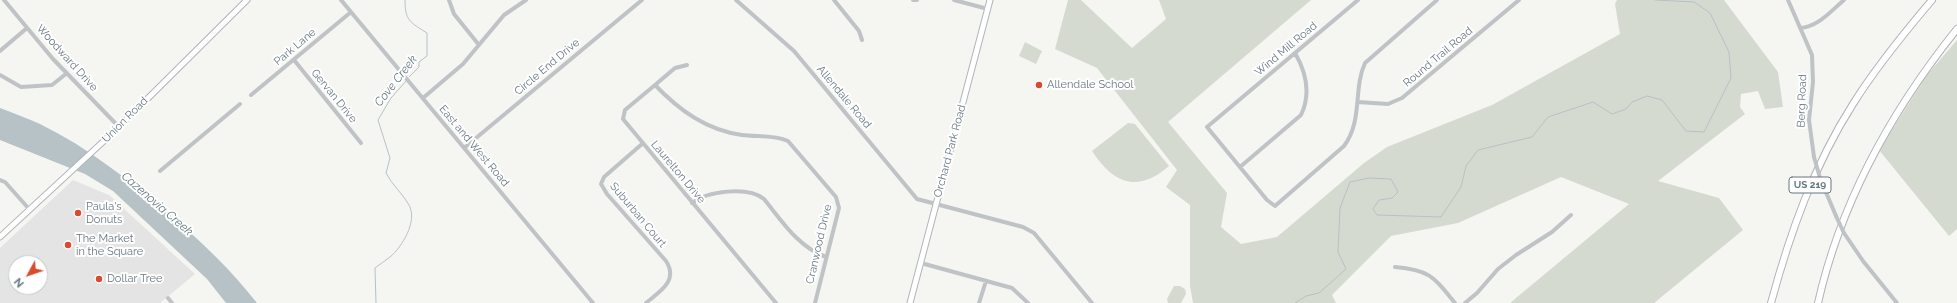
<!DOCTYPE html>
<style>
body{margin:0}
#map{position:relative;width:1957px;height:303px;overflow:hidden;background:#f5f5f2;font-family:Raleway,sans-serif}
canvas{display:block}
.north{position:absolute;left:8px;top:255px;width:40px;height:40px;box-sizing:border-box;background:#fff;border:1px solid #c2c9cd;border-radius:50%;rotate:230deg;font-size:11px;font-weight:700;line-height:16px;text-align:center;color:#667781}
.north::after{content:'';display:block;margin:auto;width:14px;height:18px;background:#d84b2f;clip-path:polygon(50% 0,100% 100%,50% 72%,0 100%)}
</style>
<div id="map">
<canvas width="1957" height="303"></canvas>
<div class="north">N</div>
</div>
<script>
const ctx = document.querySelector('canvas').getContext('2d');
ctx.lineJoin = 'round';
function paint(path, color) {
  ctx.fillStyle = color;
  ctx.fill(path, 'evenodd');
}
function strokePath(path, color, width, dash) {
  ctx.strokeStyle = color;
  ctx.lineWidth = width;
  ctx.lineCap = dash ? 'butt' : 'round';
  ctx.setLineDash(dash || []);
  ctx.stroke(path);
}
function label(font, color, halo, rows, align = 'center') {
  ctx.font = font + ' Raleway,sans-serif';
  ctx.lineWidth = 4;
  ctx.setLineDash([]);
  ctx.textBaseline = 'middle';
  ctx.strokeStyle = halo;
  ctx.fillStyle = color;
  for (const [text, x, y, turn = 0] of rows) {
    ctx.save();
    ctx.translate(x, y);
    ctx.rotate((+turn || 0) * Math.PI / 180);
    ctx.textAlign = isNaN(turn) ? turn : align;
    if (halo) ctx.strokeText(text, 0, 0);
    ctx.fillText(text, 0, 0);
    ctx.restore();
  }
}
paint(new Path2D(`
 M73,180l36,15 86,79 -35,29h-160v-55zM16,263h24v24h-24z`), '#e3e4e3');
paint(new Path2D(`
 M1068,0h13l51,48 34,-29 -7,-19h152l-143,122 59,71 -6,34 20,17 36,-7 87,-74 23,-16 105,-42 128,-71 -5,-30 2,-4h107l54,72 5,35 -18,2 -7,-18 -17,3 -1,13 5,7 -87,67 61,17 24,32 -89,73h-144l119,-99 -68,-27 -103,46 -67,13 -59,59 4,8h-143l-3,-17v-81l-24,-18 11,-17 -80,-102 -42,-19z
 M1957,40v189l-8,7 -70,-86 48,-75z
 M1025,42l17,9 -6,13 -17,-8z
 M1128,123l7,1 34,42c-32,28 -56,17 -77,-15z
 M1174,286h6l5,3 1,5 -5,9h-13l-1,-4z`), '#d5dad1');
paint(new Path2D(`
 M0,108c13,5 27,10 40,16 49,24 90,57 131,92 32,27 60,54 86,87h-31l-19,-24 -94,-88 -28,-17 -85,-34z`), '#b6c2c5');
strokePath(new Path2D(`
 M405,0c0,21 5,22 22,33v23l-8,6v5l-10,10
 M376,303l-1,-35c5,-4 10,-7 15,-11 12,-10 28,-36 19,-52 -6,-11 -17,-20 -23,-32l4,-15 -12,-38 13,-22 16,-18
 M1295,303l11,-7 13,-3 27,-24 -8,-17 2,-44 10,-26 19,-4 22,1 7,13 -6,6 -13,2 -6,9 4,6 64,2 20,-30 5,-21 12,-16 54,-13 16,-20 45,-15 19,12 14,-5 6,-7 15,-6 15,4 24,31 18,1 27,-54 -2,-26 -19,-39 -16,-11 -39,-2`), '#b6c2c5', 1);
const major = new Path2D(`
 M0,237l119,-110 128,-127
 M910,303l80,-303`);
const highway = new Path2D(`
 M1771,303c19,-70 43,-138 82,-199 23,-37 51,-71 79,-104
 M1818,303c23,-102 74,-193 139,-274`);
strokePath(major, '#b0b5b8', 7);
strokePath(highway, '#b0b4b7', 8);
strokePath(new Path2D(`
 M4,0l49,59 66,68
 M341,0l252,303
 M449,0l5,14 25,31
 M736,0l58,51 123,148 106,28 11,6 58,70
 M834,0l25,31 3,9
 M913,0h4
 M954,0l34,9
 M1358,0l-151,127 60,73 8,6 69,-60c19,-25 9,-57 21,-83l72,-63
 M1788,0l24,55 1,27 -4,38 5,37
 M1800,28c18,-1 31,-17 44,-28
 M0,51l27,-23
 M294,60l67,83
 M687,65l-12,3 -20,17 -30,25 -2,9 153,184
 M0,75l21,12 31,-2 15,-12
 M655,85c24,25 51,45 87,50 15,2 33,0 46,6l48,56 3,11 -24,95
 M251,95l100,-83
 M423,98l40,-34 41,-49 22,-15
 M1358,102l30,2 14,-6 117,-98
 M642,144l-38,33 -3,7 6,10 59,67c13,20 -7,31 -20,42
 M464,148l178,-148
 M1240,167l61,-52c10,-21 5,-43 -6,-62
 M160,171l80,-67
 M1820,178l16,38
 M0,180l5,2 25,28
 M692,203c15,-12 56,-17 72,-4 18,22 34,48 62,58
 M1844,233l19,28 34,42
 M921,263l91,25 16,15
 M1395,267c35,3 39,10 60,36
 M168,298l4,5
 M979,303l7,-22
 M1465,303l12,-10 21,-24 18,-14 36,-23 19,-17`), '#bfc3c6', 4);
strokePath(major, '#fff', 5);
strokePath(highway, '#fff', 6);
strokePath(new Path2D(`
 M1814,157l6,21
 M1836,216l8,17`), '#bfc3c6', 4);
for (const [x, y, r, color] of [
 [1039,85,4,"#d84b2f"],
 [78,213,4,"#d84b2f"],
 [68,245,4,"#d84b2f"],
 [99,279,4,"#d84b2f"]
]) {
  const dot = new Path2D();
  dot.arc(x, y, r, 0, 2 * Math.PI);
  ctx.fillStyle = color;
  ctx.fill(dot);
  strokePath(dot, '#fff', 1.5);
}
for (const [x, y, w] of [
 [1810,185,42]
]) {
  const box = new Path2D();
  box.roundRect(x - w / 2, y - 8, w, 16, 3);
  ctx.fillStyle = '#fff';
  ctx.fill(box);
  strokePath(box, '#667781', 1);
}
label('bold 10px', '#667781', null, [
 ["US 219",1810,185]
]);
label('11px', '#667781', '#fff', [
 ["Park Lane",295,47,-40],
 ["Wind Mill Road",1286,49,-40],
 ["Round Trail Road",1438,57,-40],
 ["Woodward Drive",67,58,48],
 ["Circle End Drive",547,67,-40],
 ["Gervan Drive",334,96,51],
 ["Allendale Road",844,97,50],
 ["Berg Road",1802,101,-88],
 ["Union Road",125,120,-45],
 ["East and West Road",474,146,50],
 ["Orchard Park Road",950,151,-75],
 ["Laurelton Drive",678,172,50],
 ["Suburban Court",638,215,50],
 ["Cranwood Drive",819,244,-77]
]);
label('11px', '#667781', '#fff', [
 ["Allendale School",1047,85],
 ["Paula's",86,207],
 ["Donuts",86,220],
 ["The Market",76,239],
 ["in the Square",76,252],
 ["Dollar Tree",107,279]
], 'left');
label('italic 12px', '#62787e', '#fff', [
 ["Cove Creek",396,81,-52],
 ["Cazenovia Creek",157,204,41]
]);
</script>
